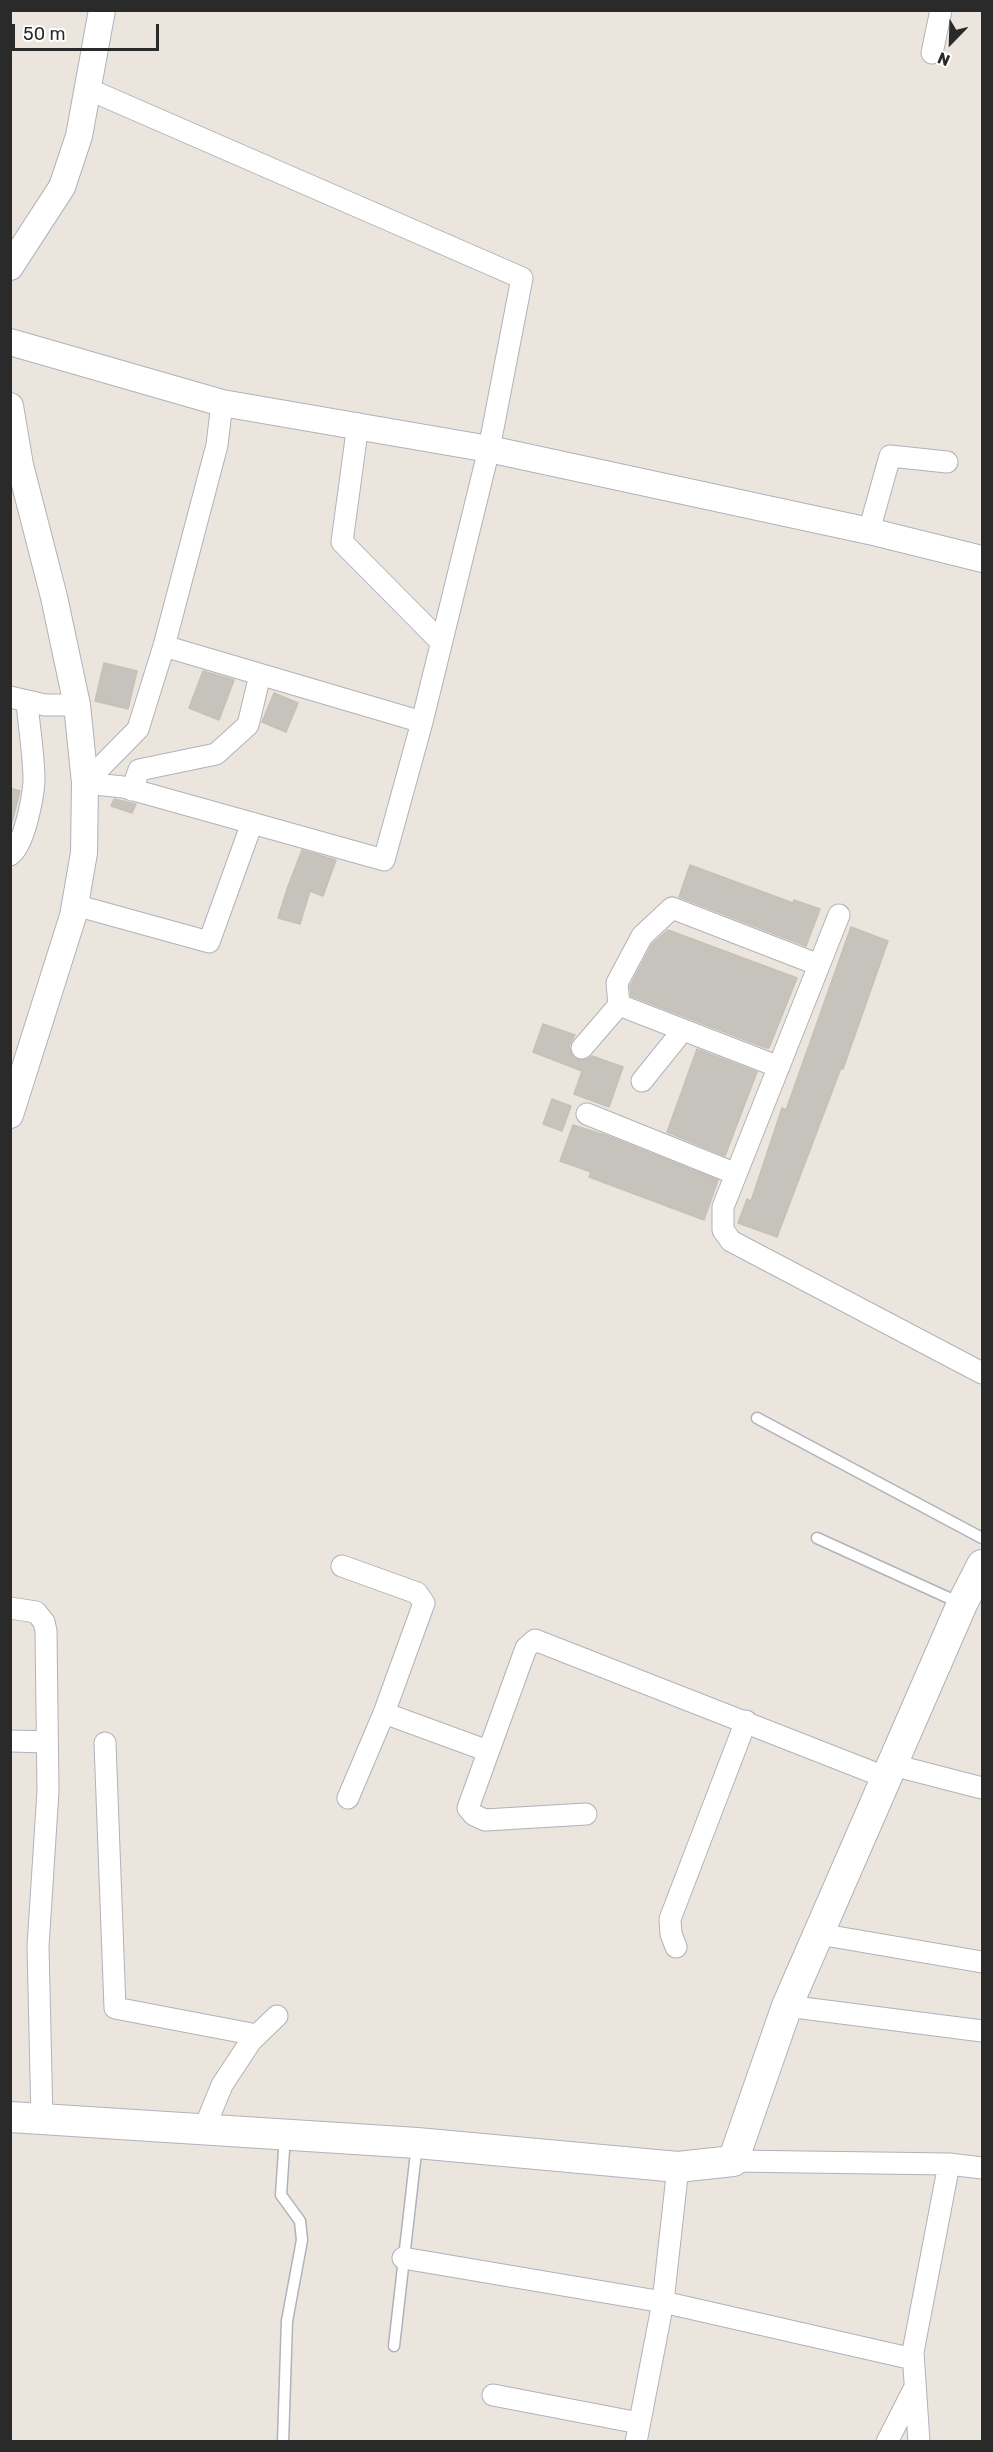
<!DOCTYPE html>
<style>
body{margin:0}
#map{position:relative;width:993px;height:2452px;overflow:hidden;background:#ebe5dd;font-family:Rubik,sans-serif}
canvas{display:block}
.frame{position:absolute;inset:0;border:12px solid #2a2a2a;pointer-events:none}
.north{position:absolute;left:921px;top:12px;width:60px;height:60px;-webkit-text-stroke:4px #fff;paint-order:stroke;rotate:203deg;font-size:16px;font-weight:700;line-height:24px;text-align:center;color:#2a2a2a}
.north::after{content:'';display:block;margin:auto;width:21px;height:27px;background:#2a2a2a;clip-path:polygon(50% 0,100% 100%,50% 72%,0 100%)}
.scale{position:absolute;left:12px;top:24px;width:147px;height:27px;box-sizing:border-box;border:3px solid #2a2a2a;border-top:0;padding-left:8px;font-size:18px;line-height:21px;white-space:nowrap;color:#2a2a2a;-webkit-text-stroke:4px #fff;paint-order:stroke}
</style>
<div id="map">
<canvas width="993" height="2452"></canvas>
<div class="frame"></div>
<div class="north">N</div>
<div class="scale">50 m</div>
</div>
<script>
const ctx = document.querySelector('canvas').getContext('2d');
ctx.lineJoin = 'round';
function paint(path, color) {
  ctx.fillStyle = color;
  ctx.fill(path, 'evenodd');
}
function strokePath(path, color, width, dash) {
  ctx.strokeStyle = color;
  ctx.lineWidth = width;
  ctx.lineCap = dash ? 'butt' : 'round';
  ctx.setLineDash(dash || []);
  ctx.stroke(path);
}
const building = new Path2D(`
 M104,663l33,8 -9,38 -33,-8z
 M203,671l31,9 -15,40 -30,-12z
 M274,693l24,10 -12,29 -24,-10z
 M10,788l10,3 -10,39z
 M114,799l22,5 -4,9 -21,-7z
 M302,850l34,10 -13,36 -13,-5 -10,33 -22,-6 9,-29z
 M690,865l103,38 1,-3 26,9 -14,37 -127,-49z
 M851,927l37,14 -45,128 -2,-1 -64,169 -39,-14 9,-24 4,2 31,-93 4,2z
 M668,930l129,48 -28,70h-3l-135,-52 -1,-10 22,-42z
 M543,1024l32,11 -6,11 5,12 12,2 6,-4 31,11 -14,40 -35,-13 8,-23 -49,-19z
 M697,1049l60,23 -32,84 -58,-24z
 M552,1099l19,7 -9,25 -19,-7z
 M573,1125l32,10 113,45 -14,40 -115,-43 2,-5 -31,-11z`);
paint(building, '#c6c2bc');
strokePath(building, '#c6c1b6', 1.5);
const service = new Path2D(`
 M757,1418l225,120
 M817,1538l145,66
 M394,2346l23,-202
 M283,2442l4,-121 15,-81 -2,-19 -19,-26 4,-60`);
const minor = new Path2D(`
 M932,53l9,-43
 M358,424l-16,118 99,100
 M869,531l21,-75 57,6
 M164,646l258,76
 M10,697l35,8h32
 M85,783l38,4 261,73 38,-138 67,-273 33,-171 -434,-189
 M85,783l53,-54 26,-83 53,-201 5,-42
 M132,790l7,-20 77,-16 32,-29 12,-50
 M10,855c14,-9 23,-57 24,-74 0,-26 -5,-53 -7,-79
 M75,905l134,37 43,-119
 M839,915l-116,292v23l8,11 251,132
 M619,1005l160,62
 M582,1048l37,-43 -2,-22 25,-47 30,-28 147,57
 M642,1081l41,-51
 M587,1114l149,60
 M342,1566l75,27 7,10 -40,110 -36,85
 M10,1608l26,4 8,10 2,9 2,160 -10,155 4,173
 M384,1713l104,38
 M10,1741l37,1
 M105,1743l10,265 142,27
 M893,1765l89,23
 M586,1814l-101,6 -11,-5 -6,-7 58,-160 9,-8 352,138
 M819,1934l163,28
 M676,1947l-5,-13 -1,-15 76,-198
 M787,2006l195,25
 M204,2129l18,-44 29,-44 26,-25
 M733,2161l216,3 33,4
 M403,2258l260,44 250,57
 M493,2395l146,28
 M636,2442l27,-140 15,-135
 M887,2442l28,-55
 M919,2442l-6,-90 36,-188`);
const tertiary = new Path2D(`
 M10,267l52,-80 17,-51 23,-126
 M10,342l212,61 267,46 380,82 113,28
 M10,406l10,59 34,132 23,108 8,78 -1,70 -11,63 -63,199`);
const secondary = new Path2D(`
 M10,2117l407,26 261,24 55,-6 54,-155 175,-402 20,-39`);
strokePath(service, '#b0b2bc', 13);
strokePath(minor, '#b0b2bc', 23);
strokePath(tertiary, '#b0b2bc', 28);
strokePath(secondary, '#b0b2bc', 32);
strokePath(service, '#fff', 10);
strokePath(minor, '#fff', 21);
strokePath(tertiary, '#fff', 26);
strokePath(secondary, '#fff', 30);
</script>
